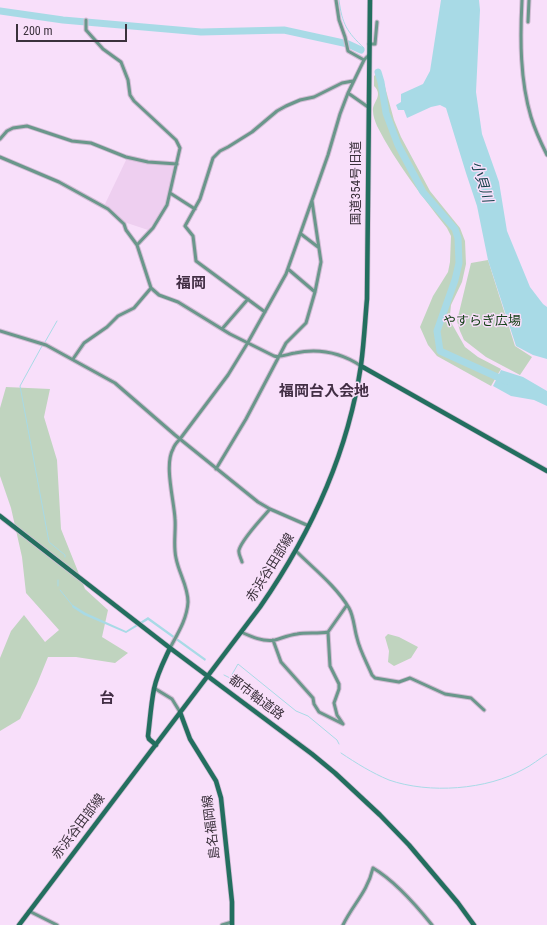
<!DOCTYPE html>
<meta charset="utf-8">
<style>
body{margin:0}
#map{position:relative;width:547px;height:925px;overflow:hidden;background:#f8dffa;font-family:"Roboto Condensed",sans-serif}
canvas{display:block}
.scale{position:absolute;left:16px;top:24px;width:111px;height:18px;box-sizing:border-box;border:2px solid #3b313c;border-top:0;padding-left:5px;font-size:12px;line-height:14px;white-space:nowrap;color:#3b313c;-webkit-text-stroke:3px #f8dffa;paint-order:stroke}
</style>
<div id="map">
<canvas width="547" height="925"></canvas>
<div class="scale">200 m</div>
</div>
<script>
const ctx = document.querySelector('canvas').getContext('2d');
ctx.lineJoin = 'round';
function paint(path, color) {
  ctx.fillStyle = color;
  ctx.fill(path, 'evenodd');
}
function strokePath(path, color, width, dash) {
  ctx.strokeStyle = color;
  ctx.lineWidth = width;
  ctx.lineCap = dash ? 'butt' : 'round';
  ctx.setLineDash(dash || []);
  ctx.stroke(path);
}
function label(font, color, halo, rows, align = 'center') {
  ctx.font = font + ' "Roboto Condensed","Noto Sans JP",sans-serif';
  ctx.lineWidth = 3;
  ctx.setLineDash([]);
  ctx.textBaseline = 'middle';
  ctx.strokeStyle = halo;
  ctx.fillStyle = color;
  for (const [text, x, y, turn = 0] of rows) {
    ctx.save();
    ctx.translate(x, y);
    ctx.rotate((+turn || 0) * Math.PI / 180);
    ctx.textAlign = isNaN(turn) ? turn : align;
    if (halo) ctx.strokeText(text, 0, 0);
    ctx.fillText(text, 0, 0);
    ctx.restore();
  }
}
paint(new Path2D(`
 M127,158l48,8 -11,43 -16,21 -24,-8 -19,-18z`), '#eecff0');
paint(new Path2D(`
 M380,71l2,5 12,44 7,17 29,54 30,37 5,13 1,23 -4,18 -11,23 -1,10 2,9 13,23 13,10 23,12 -10,17 -54,-30 -9,-11 -8,-18 13,-31 15,-24 2,-10 1,-26 -4,-8c-26,-33 -51,-65 -70,-102 -2,-5 -4,-10 -4,-15 -1,-9 11,-15 1,-25v-10z
 M488,260l27,86 17,11 -12,18 -34,-18 -22,-17 -4,-9 -3,-10 14,-58z
 M6,387l44,2 -6,28 13,43 4,69 24,60 23,21 -6,27 26,16 -13,10 -39,-6h-28l-11,27 -17,35 -20,12v-73l11,-27 13,-16 21,27 14,-12 -33,-37 -4,-36 -11,-49 -11,-32v-68z
 M388,634l11,3 19,10 -7,11 -17,8 -6,-4 1,-11 -4,-14z`), '#c0d4bf');
paint(new Path2D(`
 M441,0h38l1,10 -4,82 6,42 17,48 8,49 23,56 13,17 4,3v52l-14,-4 -17,-9 -28,-86 -11,-54 -11,-33 -20,-65 -6,-3 -9,2 -24,11 -3,-8h-6l-2,-5 5,-3v-8l22,-10 7,-13z
 M501,370l22,7 24,14v15l-13,-6 -23,-4 -18,-10z
 M73,605l13,8 40,18 22,-14 58,42 -1,2 -57,-41 -22,13 -42,-18 -12,-8z`), '#a8dae6');
strokePath(new Path2D(`
 M339,0c3,24 8,32 25,48
 M45,342l12,-21
 M42,346l-22,40 29,156 16,13v2
 M58,580v6
 M60,590l13,16
 M224,675l6,3 8,-14 58,47 12,5 29,24 2,4
 M341,753c15,10 31,20 48,27 40,14 98,10 135,-11 8,-4 15,-10 23,-15`), '#a8dae6', 1);
strokePath(new Path2D(`
 M0,11l63,9 138,12 83,-2 64,14 13,6
 M378,72l3,10 5,31 12,32 25,47 32,37 3,9 1,25 -4,17 -18,51 3,20 66,30`), '#a8dae6', 7);
const street = new Path2D(`
 M336,0l3,20 6,17 3,14 16,9
 M522,0c-2,39 -2,80 9,117 4,13 10,26 16,38
 M86,20v10l17,19 18,13 7,18 2,15 4,6 42,39 4,8 -13,57 -14,23 -16,17
 M528,22l1,-22
 M369,44h6l2,-22
 M348,93l20,14
 M0,139l7,-8 6,-3 14,-2 45,15 19,2 35,14 22,5 29,2
 M0,157l59,25 49,27 16,15 2,6 11,15 14,43 8,7 19,7 52,32 44,22c6,2 14,-2 21,-3 24,-5 45,-1 66,13
 M170,193l25,16
 M301,234l17,13
 M288,269l27,23
 M265,312l-69,-51 -3,-25 -8,-10 15,-27 13,-41 7,-7 8,-4 24,-15 25,-21 9,-5 14,-6 14,-3 28,-14 11,-2
 M222,329l26,-30
 M0,331l46,14 69,38 60,52 83,67 12,7 39,17
 M73,359l11,-16 23,-16 11,-11 16,-8 17,-20
 M216,469l30,-50 40,-76 20,-20 9,-31 6,-30 -9,-61
 M296,551c18,18 40,35 53,57 5,9 5,20 8,30 3,13 10,25 15,37l3,3 24,4 11,-4 35,16 26,4 13,12
 M242,562c-1,-4 -4,-8 -3,-12 3,-11 23,-32 31,-41
 M241,632c11,5 22,10 34,8 7,-2 14,-5 22,-6 10,-2 20,0 31,-2l19,-27
 M273,640l8,22 32,36 1,6 5,8 24,12 -6,-9 -3,-12 5,-14v-5l-9,-18 -2,-34
 M170,648c8,-15 17,-29 18,-46 0,-16 -9,-28 -12,-44 -3,-13 0,-26 -1,-39 -1,-19 -11,-54 -2,-70 1,-3 4,-7 7,-10l48,-64 19,-31 39,-70 42,-119 12,-41 8,-21 16,-33 5,-5
 M154,688l18,11 8,13
 M29,911l28,14
 M222,925l10,-3
 M343,925c10,-21 24,-32 30,-57 22,13 43,37 59,57`);
const secondary = new Path2D(`
 M361,366l186,105
 M0,516l170,132 142,106 23,19 45,42 29,30 49,58 16,22
 M180,712l10,27 26,42 5,17 11,104v23
 M156,745l-7,-6 -1,-3c2,-16 3,-32 6,-47 3,-15 10,-28 16,-41
 M19,925l241,-318c50,-72 88,-154 101,-242 3,-22 4,-44 6,-66l3,-299`);
strokePath(street, '#d2bcd4', 5);
strokePath(secondary, '#d2bcd4', 6);
strokePath(street, '#6a978b', 3);
strokePath(secondary, '#236f5f', 4.5);
label('13px', '#3b313c', '#f8dffa', [
 ["国道354号旧道",357,183,-90],
 ["赤浜谷田部線",271,568,-58],
 ["都市軸道路",256,698,37],
 ["赤浜谷田部線",79,827,-53],
 ["島名福岡線",212,827,-97]
]);
label('13px', '#144117', '#f8dffa', [
 ["やすらぎ広場",482,322]
]);
label('italic 14px', '#103e47', '#f8dffa', [
 ["小貝川",481,182,73]
]);
label('bold 15px', '#422e44', '#f8dffa', [
 ["福岡",191,284],
 ["福岡台入会地",324,392],
 ["台",107,699]
]);
</script>
